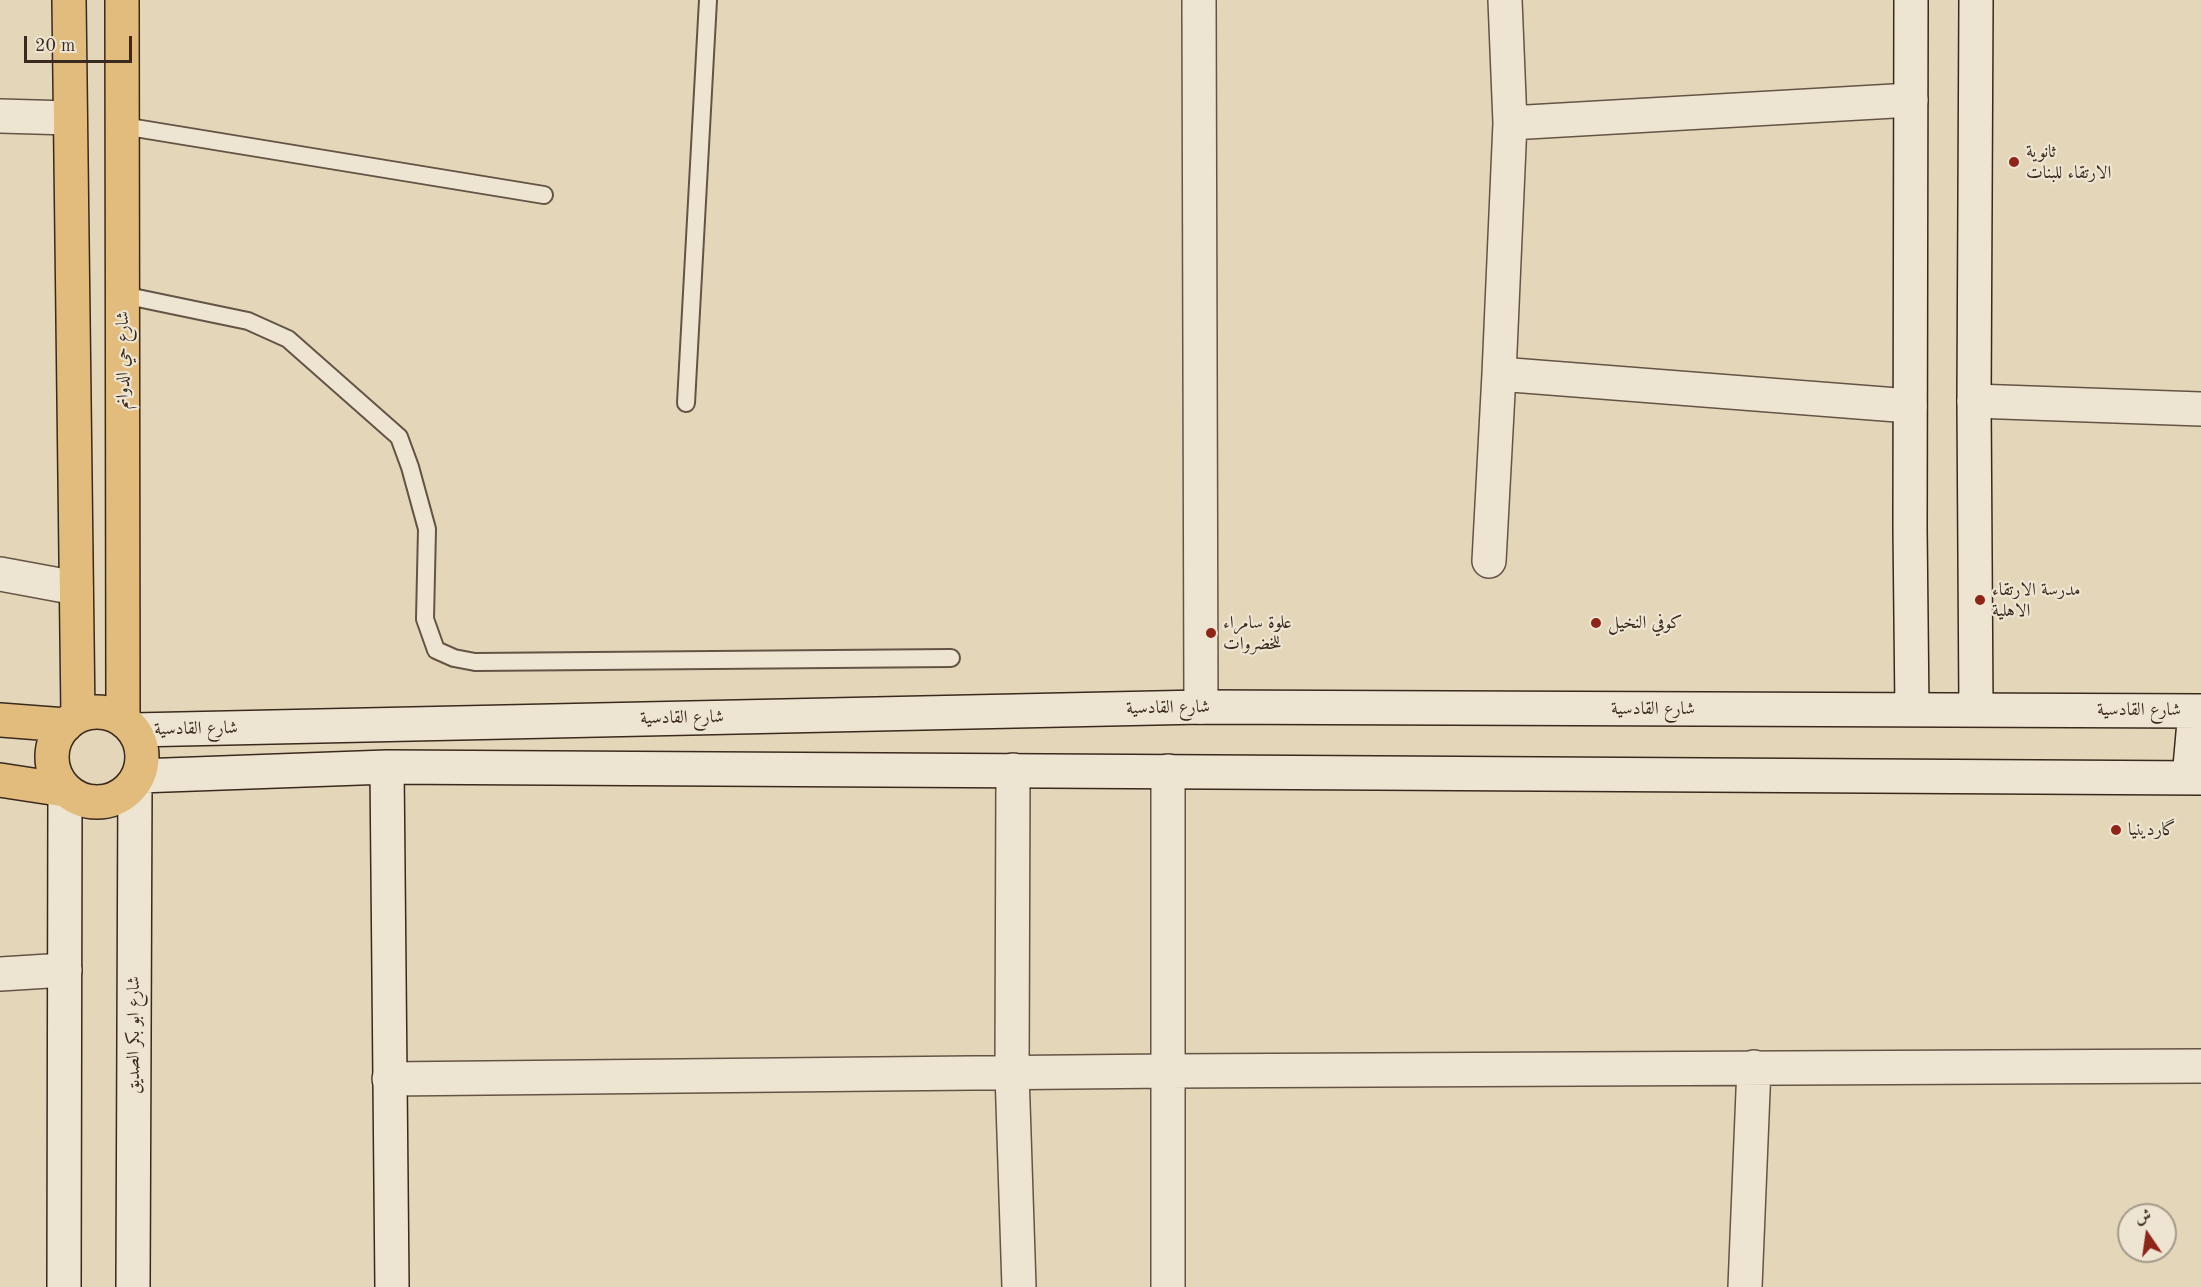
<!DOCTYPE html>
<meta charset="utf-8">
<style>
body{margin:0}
#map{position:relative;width:2201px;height:1287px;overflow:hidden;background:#e4d7b9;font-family:"Old Standard TT",Amiri,serif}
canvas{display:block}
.north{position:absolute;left:2117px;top:1203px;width:60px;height:60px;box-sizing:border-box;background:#ede5d2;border:2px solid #a59a8a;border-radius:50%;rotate:347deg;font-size:16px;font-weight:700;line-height:24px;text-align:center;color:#3a291e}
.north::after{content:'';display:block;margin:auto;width:21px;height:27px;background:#8f2418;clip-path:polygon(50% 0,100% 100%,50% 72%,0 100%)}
.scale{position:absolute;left:24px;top:36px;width:108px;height:27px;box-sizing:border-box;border:3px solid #3a291e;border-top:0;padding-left:8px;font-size:18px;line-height:21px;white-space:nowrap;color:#3a291e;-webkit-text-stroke:4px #ede5d2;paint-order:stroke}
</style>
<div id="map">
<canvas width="2201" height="1287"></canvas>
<div class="north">ش</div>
<div class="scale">20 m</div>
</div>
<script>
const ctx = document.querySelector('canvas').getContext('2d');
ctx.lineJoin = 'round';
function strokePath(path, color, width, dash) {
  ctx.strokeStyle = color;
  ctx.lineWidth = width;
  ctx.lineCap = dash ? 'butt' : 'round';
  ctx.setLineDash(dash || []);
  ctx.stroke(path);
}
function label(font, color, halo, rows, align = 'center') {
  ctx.font = font + ' "Old Standard TT",Amiri,serif';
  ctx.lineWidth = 4.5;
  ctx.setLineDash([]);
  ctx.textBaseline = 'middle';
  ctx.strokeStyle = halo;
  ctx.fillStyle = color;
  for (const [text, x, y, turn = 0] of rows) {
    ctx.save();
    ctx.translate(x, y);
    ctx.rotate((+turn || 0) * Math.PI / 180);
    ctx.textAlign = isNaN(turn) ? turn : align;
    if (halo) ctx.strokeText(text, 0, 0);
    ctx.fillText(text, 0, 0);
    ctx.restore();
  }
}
const lane = new Path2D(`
 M123,126l421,69
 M123,295l125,26 40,18 111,98 11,30 17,62 -2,90 11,31 18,8 21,4 476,-4
 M686,403l22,-403`);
const street = new Path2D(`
 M1199,0l2,707
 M0,116l70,2
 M1510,123l401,-23
 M1499,374l11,-251 -5,-123
 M1974,401l227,8
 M1489,561l10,-187 411,32
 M0,574l76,14
 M1013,770l-1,303 7,214
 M1168,771v516
 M0,974l65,-4
 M389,1079l779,-8 1033,-5
 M1745,1287l9,-220`);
const secondary = new Path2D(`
 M1911,0l-1,528 2,182
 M1976,0l-2,401 2,309
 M134,730l1067,-23 1000,4
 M387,767l5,520
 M139,776l248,-9 1814,11
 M2189,778l6,-67
 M64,1287l1,-497
 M133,1287l2,-505`);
const primary = new Path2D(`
 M69,0l9,716
 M122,0l1,719
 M52 757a45 45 0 1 1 90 0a45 45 0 1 1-90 0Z
 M0,720l66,5
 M0,780l65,10`);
strokePath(lane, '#645445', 20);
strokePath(street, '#645445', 36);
strokePath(secondary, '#3a291e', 36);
strokePath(primary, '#3a291e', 36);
strokePath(lane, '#ede5d2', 16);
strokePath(street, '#ede5d2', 33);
strokePath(secondary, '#ede5d2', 33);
strokePath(primary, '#e2bc7c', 33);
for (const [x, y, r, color] of [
 [2014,162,6,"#8f2418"],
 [1980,600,6,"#8f2418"],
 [1596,623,6,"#8f2418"],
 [1211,633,6,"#8f2418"],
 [2116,830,6,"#8f2418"]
]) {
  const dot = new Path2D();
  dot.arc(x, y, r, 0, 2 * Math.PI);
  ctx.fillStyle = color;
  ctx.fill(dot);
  strokePath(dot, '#ede5d2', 2);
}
label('18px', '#3a291e', '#ede5d2', [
 ["ثانوية",2026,152],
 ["الارتقاء للبنات",2026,173],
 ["مدرسة الارتقاء",1992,590],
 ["الاهلية",1992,611],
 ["علوة سامراء",1223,623],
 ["للخضروات",1223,644],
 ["كوفي النخيل",1608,623],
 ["گاردينيا",2128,830]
], 'left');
label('18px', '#3a291e', '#ede5d2', [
 ["شارع حي الدوانم",123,360,-90],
 ["شارع القادسية",1168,708,-1],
 ["شارع القادسية",1653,709],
 ["شارع القادسية",2139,710],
 ["شارع القادسية",682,718,-1],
 ["شارع القادسية",196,729,-1],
 ["شارع ابو بكر الصديق",134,1035,-90]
]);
</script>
